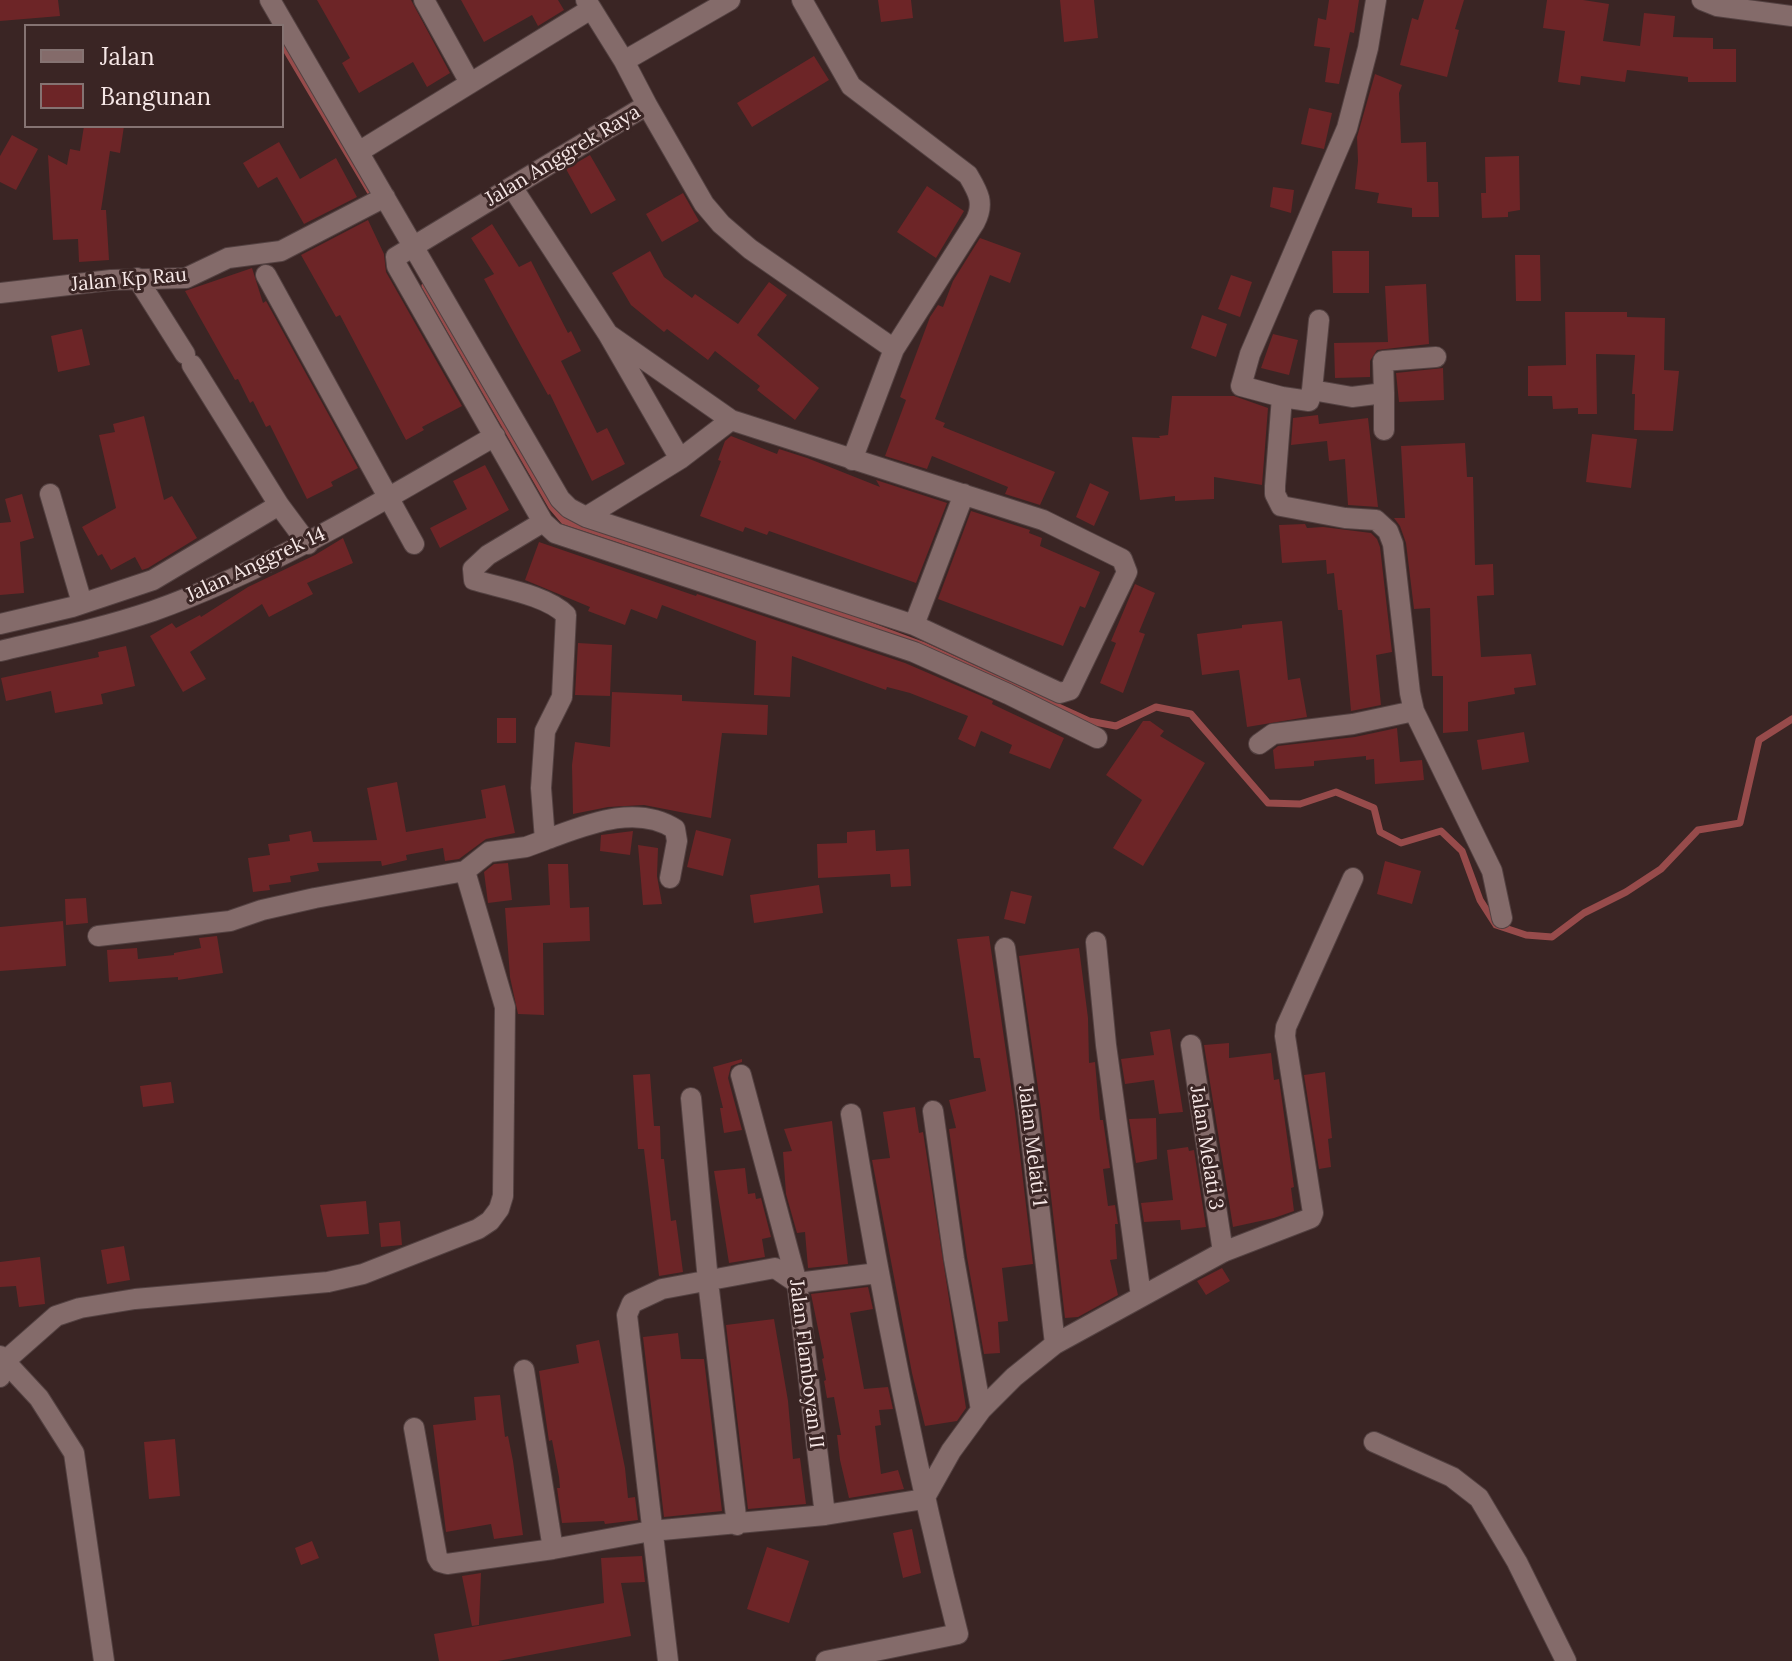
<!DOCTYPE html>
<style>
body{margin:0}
#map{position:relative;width:1792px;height:1661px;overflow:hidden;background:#3a2524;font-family:Lora,serif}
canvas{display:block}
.legend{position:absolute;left:24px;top:24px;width:260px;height:104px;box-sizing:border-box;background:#3a2524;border:2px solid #857372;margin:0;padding:10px 14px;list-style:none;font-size:24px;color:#f6e7e6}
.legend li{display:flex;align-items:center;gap:16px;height:40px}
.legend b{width:40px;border:2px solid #857372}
</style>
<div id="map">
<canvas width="1792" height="1661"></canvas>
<ul class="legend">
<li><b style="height:10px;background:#846b6a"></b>Jalan</li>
<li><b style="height:22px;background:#6d2527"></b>Bangunan</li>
</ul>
</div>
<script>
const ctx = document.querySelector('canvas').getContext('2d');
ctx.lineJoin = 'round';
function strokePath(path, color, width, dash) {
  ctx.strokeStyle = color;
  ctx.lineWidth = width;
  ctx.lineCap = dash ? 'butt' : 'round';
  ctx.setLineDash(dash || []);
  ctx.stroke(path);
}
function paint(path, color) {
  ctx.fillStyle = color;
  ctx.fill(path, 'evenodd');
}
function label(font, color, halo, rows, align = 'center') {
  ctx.font = font + ' Lora,serif';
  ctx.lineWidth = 6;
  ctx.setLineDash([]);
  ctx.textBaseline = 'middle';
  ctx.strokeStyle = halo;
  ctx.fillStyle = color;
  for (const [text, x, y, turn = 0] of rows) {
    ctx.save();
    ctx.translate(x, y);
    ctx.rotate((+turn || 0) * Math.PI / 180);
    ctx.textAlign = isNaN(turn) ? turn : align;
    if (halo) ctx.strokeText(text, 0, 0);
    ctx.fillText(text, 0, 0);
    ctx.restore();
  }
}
strokePath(new Path2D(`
 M285,48l86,145
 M425,286l127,221 12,14 229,76 129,48 167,76 27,5 40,-19 35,7 77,89 32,1 36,-12 38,16 6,24 21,11 40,-12 21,20 18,49 16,25 30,10 26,2 32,-24 42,-21 35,-23 37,-39 42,-7 19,-83 33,-21`), '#974b4b', 7);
paint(new Path2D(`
 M0,0h58l2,16 -60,5z
 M317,0h94l39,73 -23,14 -14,-25 -54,31 -17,-30 8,-5z
 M461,0h97l6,10 -26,16 -6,-11 -48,27z
 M878,0h33l2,18 -32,4z
 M1060,0h34l4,38 -34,4z
 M1329,0h30l-5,33 -4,-1 -11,52 -14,-2 5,-34 -16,-2 4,-28 8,2z
 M1424,0h40l-9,29 4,1 -12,47 -47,-12 12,-47 6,2z
 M1547,0h36l26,4 -6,37 37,5 4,-33 31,3 -2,21 40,1v11h23v33h-48v-5l-61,-7 -2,12 -44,-6 -1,9 -22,-3 7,-51 -22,-3z
 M814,56l15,24 -77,47 -15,-24z
 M1375,74l27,11 -3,8 2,50 25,-1 1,40h11l1,35h-27v-9l-35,-5 2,-10 -24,-4 3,-28 -1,-24z
 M1309,108l23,5 -8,36 -23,-5z
 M84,126h40l-4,27 -10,-2 -9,59h5l3,50 -30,2 -1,-23 -25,1 -5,-85 19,10 3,-16 10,2z
 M12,135l26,14 -22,41 -16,-8v-26z
 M279,142l21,37 36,-21 21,39 -53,27 -27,-47 -19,11 -15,-25z
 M590,155l26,45 -25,14 -25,-45z
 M1519,156l1,54 -12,2v5l-26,1 -1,-25h5l-1,-36z
 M927,186l37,25 -28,47 -39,-26z
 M1273,187l21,3 -3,23 -21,-6z
 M683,193l16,28 -37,21 -16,-28z
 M368,220l16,34 2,18 76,134 -40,21 2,3 -18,10 -66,-125 -4,2 -35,-62z
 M492,224l27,43 12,-6 37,72 3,-2 10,20 -20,10 36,72 10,-5 18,36 -33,17 -42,-87 -2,1 -64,-116 10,-5 -23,-36z
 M980,238l41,15 -11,30 -20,-8 -55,144 10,4 -2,4 112,45 -15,33 -35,-11 3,-7 -76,-31 -5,13 -42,-13 21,-56 -6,-3 30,-80 8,-12 5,2 10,-26z
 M650,251l14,26 28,21 3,-4 43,30 31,-42 18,13 -30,40 62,53 -24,32 -38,-30 3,-4 -45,-35 -7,9 -41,-31 -3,3 -33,-27 -19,-32z
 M1332,251h37v42h-36z
 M1515,255h25l1,46h-25z
 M252,268l11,35 3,-2 92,167 -27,14 2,4 -26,13 -37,-74 -4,2 -13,-26 -3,2 -12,-24 -3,1 -50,-89z
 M1231,275l21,7 -12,35 -22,-8z
 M1426,284l3,60 -52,6 -7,11v16l-35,1 -1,-35 54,-1 -3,-56z
 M1565,312h62v5l38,1 -1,52 15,1 -6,60 -39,-1 1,-36h-3l3,-39 -39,-1 1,60h-19v-6l-25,1 -1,-13h-24v-30l38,-1z
 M1202,315l25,9 -11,33 -25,-9z
 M82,329l8,36 -32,7 -7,-36z
 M1273,334l25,6 -9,35 -28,-7z
 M1443,368l1,32 -45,2 -3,-29z
 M1172,396h62l34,12 -6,77 -48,-8v22l-39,2v-5l-35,4 -8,-63 28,1 -1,-2 9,-1z
 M1318,415l1,9 49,-6 10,89 -30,-2 -3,-46 -16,2 -2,-20 -36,4 2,-27z
 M144,416l20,84 8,-4 25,42 -49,30 -6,2 -7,-13 -24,13 -9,-16 -4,2 -16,-29 34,-19 -17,-73 16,-3 -2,-8z
 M1592,434l45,5 -6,49 -45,-6z
 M731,436l46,18 2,-5 28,9 73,29 -4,-7 71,23 -31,80 -147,-52 -2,4 -22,-8 -2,5 -43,-16 21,-55 -3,-1 7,-19z
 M1465,443l2,34h6l2,88 18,-1 1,31 -17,1 4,61 50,-3 5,31 -22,3 1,6 -47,8v29l-25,2v-57h-11l-2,-68 -16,1 -8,-66 -6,-17 -6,-8h11l-4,-72z
 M485,465l24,45 -69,38 -10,-20 37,-19 -14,-28z
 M1090,483l19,9 -15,34 -18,-9z
 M22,494l12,44 -14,4 4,51 -24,2v-72l11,-1 -6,-23z
 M971,511l59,19 -1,3 13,5 -2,8 60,26 -15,36 -5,-2 -17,40 -125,-47z
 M1305,524l2,4 16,-1 48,6 6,6 3,8 12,105 -16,3 5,50 -30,6 -9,-101h-4l-4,-37 -7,1 -1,-14 -44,3 -3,-38z
 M343,538l10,25 -46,20 6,11 -44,23 -7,-13 -72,48 16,27 -23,13 -33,-56 22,-13 4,5 24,-13 1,2 47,-30 67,-32z
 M539,542l157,54 1,-2 208,69 88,38 -1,3 72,34 -14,31 -41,-16 3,-8 -31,-14 -6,16 -17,-8 10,-23 -58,-23 -23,-6 -1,3 -94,-34 -2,41 -36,-2 2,-54 -94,-36 -5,14 -26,-10 -6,16 -37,-14 2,-4 -65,-27z
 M1135,584l20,9 -16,39 6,2 -22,59 -23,-10 16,-40 -5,-2z
 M1282,621l6,59 12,-2 7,39 -60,10 -8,-57 -37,5 -5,-41 45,-6v-3z
 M578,643l34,2 -2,51 -35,-1z
 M126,646l9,40 -34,8 2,10 -48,9 -4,-22 -45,10 -5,-23 98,-21 -1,-5z
 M612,692l70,3v6l86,4 -1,30 -45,-2 -11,85 -67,-13 -36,2 -35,7 -1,-49 3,-23 35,5z
 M497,718h19v25h-19z
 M1143,721h7l14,10 -4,5 45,27 -62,103 -30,-18 29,-48 -36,-25z
 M1397,728l3,34 22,-2 2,20 -49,4 -1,-25 -8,1v-4l-52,5v5l-39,3 -2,-19 5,-4 77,-9z
 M1524,732l5,30 -47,8 -5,-30z
 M397,782l9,50 80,-14 -5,-28 24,-5 10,48 -29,6 -27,20 -14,2 -2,-13 -37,7 1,5 -25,6 -1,-5 -64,2 2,8 -29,5 1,6 -22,3 1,5 -17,2 -5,-34 22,-3 -2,-11 22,-3 -1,-6 22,-4 2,11 64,-2 -10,-52z
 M696,830l35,9 -8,37 -36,-9z
 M875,830l1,21 33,-2 2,37 -20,1 -1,-13 -72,4 -1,-34 30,-1v-11z
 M633,831l-3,24 -30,-4 1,-16z
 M638,845l20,3 -1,28 5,28 -19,1z
 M1385,861l36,10 -9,33 -35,-10z
 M508,863l4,37 -24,3 -4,-31 10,-8z
 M548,864h20l2,44 19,-1 1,34 -47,2 1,72 -26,-1 -8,-37 -5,-69 45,-3z
 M819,885l4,28 -69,10 -4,-28z
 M1011,891l21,5 -7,28 -21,-5z
 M86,898l2,25 -22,2 -1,-26z
 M63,921l3,45 -66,5v-44z
 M217,936l6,37 -45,7v-3l-69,5 -2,-32 30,-2 1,11 36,-4v-2l27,-5 -2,-10z
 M989,936l26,177 18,151 -31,4 6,53 -10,1 2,31 -16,1 -17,-97 -18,-128 7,-1 -7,-28 37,-9 -6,-33h-6l-17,-119z
 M1079,948l9,70 1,45 6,-1 5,58h3l7,48 -7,1 5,37 7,-1 3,19h-3l2,35 -7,1 8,35 -40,22 -13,1 -24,-209 -22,-153z
 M1170,1029l13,83 -24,2 -5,-34 -29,4 -4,-25 33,-4 -4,-23z
 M1229,1043v15l42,-5 3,27 5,-1 15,108 -3,1 3,23 -20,7 -41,9 -29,-182z
 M742,1059v3l-11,4 -3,12 14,52 -18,3 -4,-25h3l-10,-41z
 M1325,1072l7,66 -4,1 3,28 -12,2 -15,-94z
 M650,1074l4,52h6l1,33h3l7,62 5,-1 7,52 -24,4 -15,-127h-6l-5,-74z
 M171,1082l3,21 -31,4 -3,-21z
 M915,1107l4,26 4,-1 43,276 -9,13 -32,5 -13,-53 -40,-213 18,-2 -7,-46z
 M1156,1118l1,41 -21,4 -7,-44z
 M832,1121l16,143 -40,4 -3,-36 -8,1 -11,-39 -3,-42 9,-1 -8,-22z
 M1188,1147l1,4 5,-1 12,77 -25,3 -1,-10 -36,2 -3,-19 32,-3 -6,-50z
 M745,1168l3,26 7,-1 1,6 5,-1 10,39 -9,2 3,18 -36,6 -15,-92z
 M366,1201l3,33 -42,3 -7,-32z
 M400,1221l2,24 -21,2 -2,-24z
 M124,1246l6,34 -23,4 -6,-34z
 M40,1257l5,47 -26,3 -3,-21 -16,1v-25z
 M1222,1268l8,13 -24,14 -9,-14z
 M868,1287l5,22 -23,4 14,76 24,-2 5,22 -14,1 2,15 -6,1 6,48 17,-4 6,19 -55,9 -9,-38 -3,-25h4l-7,-38 -7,1 -3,-17 2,-1 -4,-21 2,-1 -13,-64z
 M774,1319l14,82 5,58 7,-1 6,46 -58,5 -22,-184z
 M678,1333l3,26h23l18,152 -58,6 -21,-180z
 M599,1340l26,128 3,30 7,-1 3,23 -33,4 -1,-3 -42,2 -5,-35h3l-1,-11 -7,-37 -3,1 -10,-70 40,-8 -3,-18z
 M500,1395l5,42 3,-1 5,25 10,74 -29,4 -3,-15 -45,8 -13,-107 43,-5 -2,-23z
 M175,1439l5,57 -31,3 -5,-57z
 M912,1529l9,44 -18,5 -10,-45z
 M312,1541l7,17 -18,7 -6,-17z
 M767,1547l42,14 -20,62 -42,-14z
 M642,1556l3,26 -24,1 10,53 -133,25h-59l-5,-27 170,-31 -3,-45z
 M481,1573l-2,52 -7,1 -10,-50z`), '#6d2527');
const minor = new Path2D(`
 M270,0l290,499 9,9 17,9 328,108 146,68 10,-3 57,-118 -5,-13 -79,-39 -312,-100 -123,-86
 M424,0l46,83
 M586,0l38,61
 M730,0l-106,61 23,44 -251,152 1,9 146,256 12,11 359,119 94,42 89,44
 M802,0l49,86 117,89c10,17 17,28 7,47l-81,127 -42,111
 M1376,0l-8,48 -21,80 -97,226 -9,32 41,11 -7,89v8l6,12 64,12 31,2 12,11 5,13 17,149 4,18 78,160 10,47
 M1702,0l15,6 75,10
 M647,105l57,99 17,20 29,25 144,100
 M360,151l231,-142
 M512,187l96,147 72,125
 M266,275l148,269
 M137,278l48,76
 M0,293l111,-13 75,-2 42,-20 53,-7 104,-54
 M192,365l87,140 29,39
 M1312,390l7,-70
 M1384,393v37
 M1282,397l27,4 3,-11 40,7 32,-4 -1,-32 53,-4
 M50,494l32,109
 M586,517l94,-58 51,-39
 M0,624l72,-17 81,-27 126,-75
 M914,625l50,-131
 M0,651c51,-12 103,-23 153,-40 121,-43 231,-111 342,-175
 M1259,744l14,-10 80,-10 61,-13
 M545,840c39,-14 90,-37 130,-11l2,12 -7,37
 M98,936l132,-15 32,-11 53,-12 150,-27 24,-19 37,-5 19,-7 -4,-52 4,-57 17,-34 4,-82c-19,-20 -66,-27 -92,-35l-1,-11 15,-14 55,-33
 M1096,942l10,103 35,251
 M1005,948l23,163 27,233
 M1191,1045l32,207
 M741,1075l56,208 28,232
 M691,1098l17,183 29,244
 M933,1111l21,148 27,151
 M0,1356l39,42 35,55 30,208
 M524,1370l29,179
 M0,1377l5,-16 51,-45 24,-8 55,-9 193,-17 35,-8 115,-45 12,-8 9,-12 4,-13 2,-189 -40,-136
 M414,1428l23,129 3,5 7,2 106,-15 98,-18 174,-16 99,-16
 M1374,1442l78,35 27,21 38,64 49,99
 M924,1499l27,-48 30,-41 33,-33 41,-33 168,-92 88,-34 2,-5 -28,-177 1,-9 67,-149
 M668,1661l-41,-346 5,-12 30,-14 113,-21 22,15 81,-10
 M826,1661l132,-27c-44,-172 -78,-345 -107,-520`);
strokePath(minor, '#534141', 22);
strokePath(minor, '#846b6a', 20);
label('20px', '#f6e7e6', '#3a2524', [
 ["Jalan Anggrek Raya",563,156,-31],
 ["Jalan Kp Rau",129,280,-5],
 ["Jalan Anggrek 14",256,565,-25],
 ["Jalan Melati 1",1032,1146,83],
 ["Jalan Melati 3",1206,1148,81],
 ["Jalan Flamboyan II",806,1364,83]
]);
</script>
